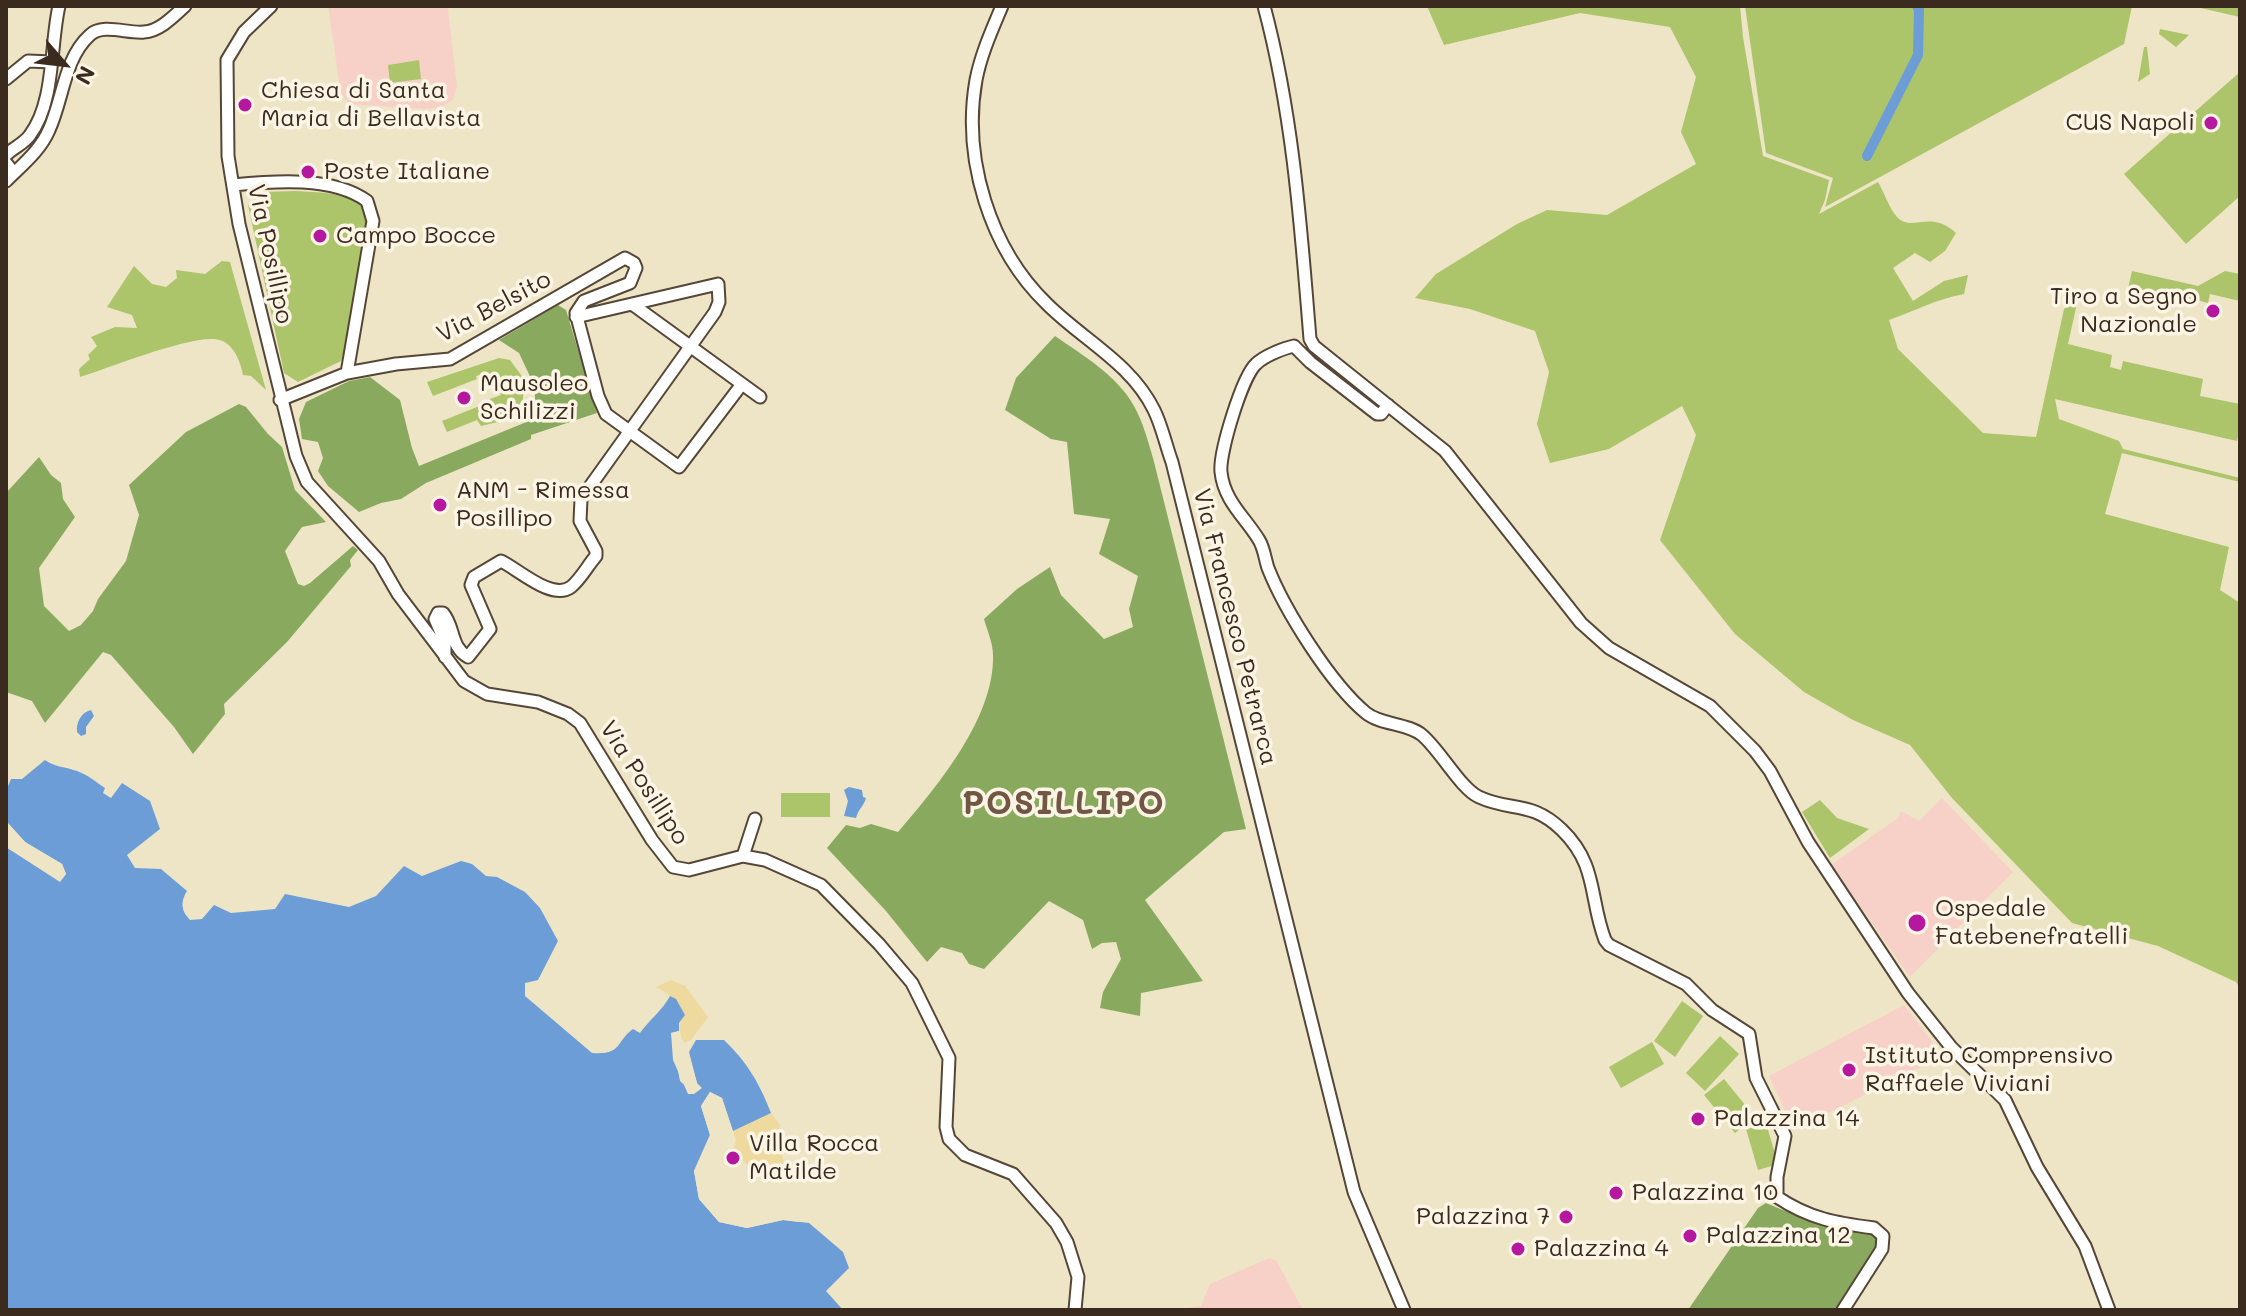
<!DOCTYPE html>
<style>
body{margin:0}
#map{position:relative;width:2246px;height:1316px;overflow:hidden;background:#ede5c5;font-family:Mali,sans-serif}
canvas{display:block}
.frame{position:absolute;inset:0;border:8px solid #3b2a1e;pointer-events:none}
.north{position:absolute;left:24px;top:24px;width:80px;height:80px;-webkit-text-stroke:6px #fcf5e5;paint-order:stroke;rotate:118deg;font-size:22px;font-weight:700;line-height:32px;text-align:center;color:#3b2a1e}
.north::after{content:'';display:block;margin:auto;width:28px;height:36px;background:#3b2a1e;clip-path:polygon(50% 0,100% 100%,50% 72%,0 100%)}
</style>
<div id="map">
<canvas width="2246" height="1316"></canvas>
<div class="frame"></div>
<div class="north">N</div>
</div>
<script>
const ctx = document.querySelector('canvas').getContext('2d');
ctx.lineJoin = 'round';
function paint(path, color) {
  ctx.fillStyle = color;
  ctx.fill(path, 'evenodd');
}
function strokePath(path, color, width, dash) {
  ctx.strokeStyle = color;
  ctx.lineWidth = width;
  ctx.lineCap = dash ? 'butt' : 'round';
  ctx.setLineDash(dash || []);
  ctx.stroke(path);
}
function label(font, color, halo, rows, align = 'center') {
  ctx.font = font + ' Mali,sans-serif';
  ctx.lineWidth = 7;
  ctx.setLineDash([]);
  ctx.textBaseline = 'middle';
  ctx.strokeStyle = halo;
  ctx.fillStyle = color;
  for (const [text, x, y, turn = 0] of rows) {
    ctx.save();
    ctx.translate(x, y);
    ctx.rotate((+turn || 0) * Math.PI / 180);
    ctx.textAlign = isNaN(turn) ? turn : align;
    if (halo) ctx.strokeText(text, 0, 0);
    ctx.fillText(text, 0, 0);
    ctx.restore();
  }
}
paint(new Path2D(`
 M328,6h121l-1,3 9,78 -4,13 -14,8 -16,1 -73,-5 -9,-10z
 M1942,798l71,74 -103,105 -79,-112 67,-47 3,-7 18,10z
 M1904,1005l39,51 -149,74 -25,-54z
 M1269,1258l7,2 27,50h-135l33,-4 9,-22z`), '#f7d1c7');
paint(new Path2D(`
 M1427,6h313l3,31 20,119 66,24 -4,20 -6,14 59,-32c6,10 11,26 19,35 15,16 33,-8 59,16l-11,18 -15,11 -15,-9 -22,15 20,33 31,-20 24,-6 -4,19c-28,5 -49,17 -75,26l9,29 85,84 53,4 28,-128 14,-10 -10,45 44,11 -2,12 11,3 2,-9 80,18 -3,17 40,8v26l-3,11 -182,-42 4,20 60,22 4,8 117,29v4l-118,-29 -17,61 124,33 -9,43 20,13v385l-4,-6 -78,-36 -86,-23 -120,-125 -42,-53 -57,-25 -49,-28 -69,-58 -75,-94 36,-105 -14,-29 -73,43 -59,14 -13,-39 12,-52 -14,-41 -65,-22 -55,-11 21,-24 81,-50 30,-14 60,5 89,-51 -15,-32 15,-55 -26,-50 -90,-14 -136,32z
 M1745,6h387l-8,38 -299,163 8,-29 -67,-25z
 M2192,6h48v11z
 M2160,29l29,6 -13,12 -17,-13z
 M2144,47h3l3,27 -12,8z
 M419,60l2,19 -31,4 -2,-18z
 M2240,72v124l-54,48 -62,-70z
 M297,191c17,2 50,0 63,14 6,7 7,17 8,25l-18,104 -9,27 -43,21 -14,-9 -36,-168 13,-13z
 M222,261l8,1 36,128 -15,-14 -8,-1c-3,-16 -11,-35 -29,-36 -28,-2 -103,28 -134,38l-1,-8 11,-10 -2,-4 9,-9 -6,-9 24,-10 22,1 -5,-13 -25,-8 27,-41 18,18 14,3 11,-9 -1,-8 29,4z
 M2132,271l66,15 27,-15 15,3v27l-30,-7 -2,9 -36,-9 -3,9 -42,-10z
 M499,358l11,2 14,19 -1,20 -13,20 -29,7 -4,-6 -30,12 -5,-11 40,-16 2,4 9,-3 -3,-7 11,-4 -7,-19 -9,2 -2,-4 -7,2 1,3 -44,17 -6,-14z
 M781,793h49v24h-49z
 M1820,800l17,18 32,11 -39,29 -28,-46z
 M1682,1001l21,15 -28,41 -21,-16z
 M1720,1036l19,18 -34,37 -19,-18z
 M1652,1042l12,22 -43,24 -12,-21z
 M1724,1079l31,38 -20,16 -31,-38z
 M1766,1123l12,41 -20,6 -12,-41z`), '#acc46a');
paint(new Path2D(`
 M558,305l8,5 31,103 -66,22v4l-105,44 -25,16 -20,4 -22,9 -31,-26 -10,-15 5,-13 -5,-16 -16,-3 -3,-20 7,-17 43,-21 21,-4 30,23 12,48 7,18 105,-43 11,-19v-17l-16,-34 -20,-13z
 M1055,336c27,19 62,39 79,70 9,16 14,35 19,52l93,371 -22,3 -79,68 58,81 -62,12 -1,23 -40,-8 3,-16 18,-33 -5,-17 -14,1 -10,6 -9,-29 -34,-19 -65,68 -15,-5 -7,-11 -21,-6 -14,15 -41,-51 -59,-63 19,-23 14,3 11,-4 27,8c39,-45 97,-115 95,-177 0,-12 -6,-25 -9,-36l33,-30 33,-22 11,28 43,44 29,-12 -4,-18 9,-33 -39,-22 11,-35 -36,-5 -7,-72 -16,-3 -46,-29 11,-32z
 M239,404l7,3 22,27 14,13 13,43 31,32 -24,5 -17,24 13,33 6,2 6,-3 43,-37 5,4 -8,10 1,6 -64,76 -63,62 1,10 -32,40 -19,-27 -63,-72 -8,-3 -58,71 -13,-22 -26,-9v-199l33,-36 12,18 10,8 2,16 12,18 -36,51 5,38 25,25 12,-6 12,-14 5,-12 28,-38 13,-46 -10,-30 57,-53z
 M1766,1203c12,5 24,10 37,14 15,5 67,14 75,21l1,9 -21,28 -12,27 -7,8h-151l70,-102z`), '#89aa5e');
paint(new Path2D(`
 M671,980l14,6 23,31 -17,23 -7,3c-5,-12 -7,-17 1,-28 -7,-15 -15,-20 -29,-28z
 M771,1113l9,12 -2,8 6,31 -23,5 -5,-5 -5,5 -18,-18 3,-11 -3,-9z`), '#eeda9e');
paint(new Path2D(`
 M91,710l3,6 -8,11v7l-5,2 -4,-4c-1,-9 4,-20 14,-22z
 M45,760c9,7 21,7 32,11 11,4 19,11 28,17l-2,5 8,5 11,-15 28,18 10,28 -33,26 8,13 26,1 26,22c-7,11 -6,20 3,29l12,-1 12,-14 17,8 44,-4 10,-15 64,13 27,-11 28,-30 18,10 39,-15 11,3 14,12 11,1 28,15 15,16 18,33 -20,39 -13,3v13l67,57c31,2 23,-11 41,-24l7,4c10,-14 22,-22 30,-37l6,3 9,16 -6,8v8l-8,2 9,48 14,13 3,-11 -8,-31 7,-12h28c23,22 36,44 47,73l-38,18 -11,-33 -12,-6 -9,14 9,29 -16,36 5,28 20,23 28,6 36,-8 26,3 34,29 6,16 -23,23 17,19h-837v-463l54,34 6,-7 -4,-10 -37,-22 -19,-21v-30l5,-12h11z
 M849,787l13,3 1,7 3,1c-2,8 -8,11 -10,20l-12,-2 4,-15 -4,-11z`), '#6c9dd6');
paint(new Path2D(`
 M6,821l19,21 37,22 4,10 -6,8 -54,-35v-4l53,33 2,-2 -2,-7 -36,-22 -17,-18z
 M679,1031l2,4 -7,1v7l10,36 6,11 6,-3 -11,-34 2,-5 10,35 5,5 -8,6h-6l-15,-34 -2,-27z
 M710,1092l12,6 12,37 -5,-3 -11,-32 -6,-4 -7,10 9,30 -16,36 5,25 18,22 26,5 36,-8 17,2 -1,4 -16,-2 -36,8 -28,-6 -20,-23 -5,-28 16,-36 -9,-29z`), '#ede5c5');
strokePath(new Path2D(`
 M1867,156l51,-101 1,-45 -2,-4`), '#6c9dd6', 10);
const minor = new Path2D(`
 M271,6l-27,26 -17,28 1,96 11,68 57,232 11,26 72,79 19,33 66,87 23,13 51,8 30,12 12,9 72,117 21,27 16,3 54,-14 22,4 56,25 58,59 33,39 37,75 -3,69 3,12 16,16 48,19 43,49 11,19 11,35 -3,33
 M1002,6c-10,24 -21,48 -26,74 -14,79 14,169 71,224 36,36 84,59 107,106 8,16 12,36 18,52l182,730 50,118
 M1264,6c29,108 37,222 46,333l4,7 131,105 136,172 28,25 101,58 45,45 15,20 38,71 100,151 43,54 54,53 32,67 48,79 24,64
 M6,79l22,-18 24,1
 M6,155c7,-7 19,-12 24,-20 25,-33 20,-90 29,-129
 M6,163l8,10
 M6,181c16,-16 34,-30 43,-51 14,-30 15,-72 41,-95 13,-12 38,-1 54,-3 16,-1 30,-16 41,-26
 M233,185c41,-4 100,-9 134,16l6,20 -26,152
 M632,304l128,93
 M280,400l67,-27 49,-9 54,-5 175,-101 9,5 2,5 -6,15 -46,18 -8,12 22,83 8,18 73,53 63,-83
 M1388,405l-7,9h-4l-67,-52 -16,-16c-10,2 -30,10 -38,18 -14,13 -37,89 -35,108 3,29 24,45 38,68 5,8 6,19 9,28 17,43 63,116 98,145 15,12 41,10 56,22 18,15 39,54 57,62 32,15 52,3 83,33 36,35 27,68 43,110l4,5 77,39 26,26 37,24 7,44 29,58 -8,41v20c33,22 59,26 97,31l9,8 -1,13 -39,61
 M445,657v-15l-10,-23 3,-6h5c12,14 7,34 25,44l22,-28 -19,-44 3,-8 27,-16c17,8 51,40 70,26 10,-8 17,-22 25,-31v-5l-16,-30 1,-22 134,-187 4,-10 -1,-18 -142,33
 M743,856l12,-37`);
strokePath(minor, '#564637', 15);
strokePath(minor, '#fff', 11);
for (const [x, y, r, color] of [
 [245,105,8,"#b5179e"],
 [2211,123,8,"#b5179e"],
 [308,172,8,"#b5179e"],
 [320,236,8,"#b5179e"],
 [2213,311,8,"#b5179e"],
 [464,398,8,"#b5179e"],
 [440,505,8,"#b5179e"],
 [1917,923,10,"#b5179e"],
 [1849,1070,8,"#b5179e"],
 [1698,1119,8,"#b5179e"],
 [733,1158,8,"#b5179e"],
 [1616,1193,8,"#b5179e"],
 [1566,1217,8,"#b5179e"],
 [1690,1236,8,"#b5179e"],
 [1518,1249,8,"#b5179e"]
]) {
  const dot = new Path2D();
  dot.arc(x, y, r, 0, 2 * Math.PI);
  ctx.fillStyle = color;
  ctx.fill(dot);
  strokePath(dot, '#fcf5e5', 3);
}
label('24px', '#3b2a1e', '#fcf5e5', [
 ["Chiesa di Santa",261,91],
 ["Maria di Bellavista",261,119],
 ["CUS Napoli",2195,123,"right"],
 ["Poste Italiane",324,172],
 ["Campo Bocce",336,236],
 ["Tiro a Segno",2197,297,"right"],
 ["Nazionale",2197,325,"right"],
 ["Mausoleo",480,384],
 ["Schilizzi",480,412],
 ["ANM - Rimessa",456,491],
 ["Posillipo",456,519],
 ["Ospedale",1935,909],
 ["Fatebenefratelli",1935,937],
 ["Istituto Comprensivo",1865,1056],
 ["Raffaele Viviani",1865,1084],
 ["Palazzina 14",1714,1119],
 ["Villa Rocca",749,1144],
 ["Matilde",749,1172],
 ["Palazzina 10",1632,1193],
 ["Palazzina 7",1550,1217,"right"],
 ["Palazzina 12",1706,1236],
 ["Palazzina 4",1534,1249]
], 'left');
label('24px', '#3b2a1e', '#fcf5e5', [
 ["Via Posillipo",270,254,78],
 ["Via Belsito",494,307,-28],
 ["Via Francesco Petrarca",1235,627,76],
 ["Via Posillipo",644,783,57]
]);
ctx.letterSpacing = '2px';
label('bold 32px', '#705643', '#fcf5e5', [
 ["POSILLIPO",1064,804]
]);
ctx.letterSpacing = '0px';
</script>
